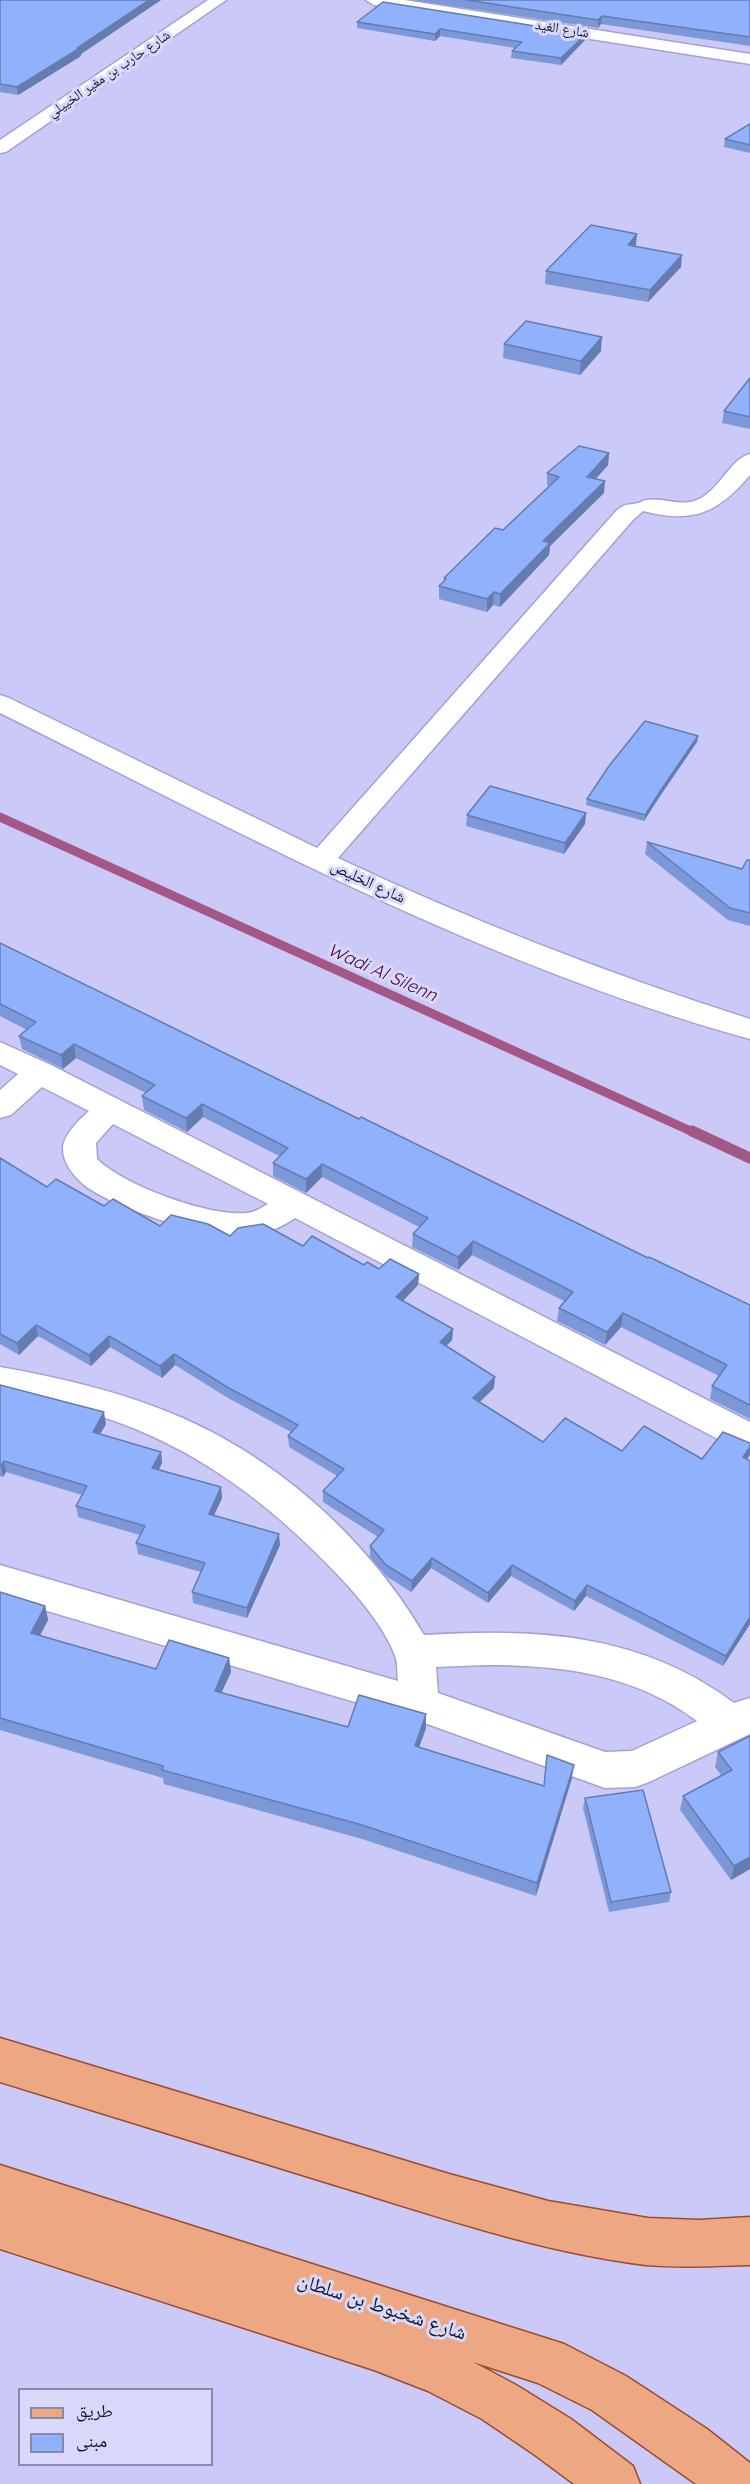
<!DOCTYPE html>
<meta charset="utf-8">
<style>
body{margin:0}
#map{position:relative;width:750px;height:2484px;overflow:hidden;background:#cac9f7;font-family:Quicksand,"Noto Naskh Arabic",sans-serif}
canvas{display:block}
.legend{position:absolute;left:18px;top:2388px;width:195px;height:78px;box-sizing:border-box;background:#d8d8fb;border:2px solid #8a89a6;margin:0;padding:8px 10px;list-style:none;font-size:18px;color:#151327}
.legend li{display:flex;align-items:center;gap:12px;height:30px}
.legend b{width:30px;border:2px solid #8a89a6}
</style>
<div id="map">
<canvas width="750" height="2484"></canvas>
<ul class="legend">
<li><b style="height:8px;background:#eda782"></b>طريق</li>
<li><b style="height:16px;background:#90b1fc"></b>مبنى</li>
</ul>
</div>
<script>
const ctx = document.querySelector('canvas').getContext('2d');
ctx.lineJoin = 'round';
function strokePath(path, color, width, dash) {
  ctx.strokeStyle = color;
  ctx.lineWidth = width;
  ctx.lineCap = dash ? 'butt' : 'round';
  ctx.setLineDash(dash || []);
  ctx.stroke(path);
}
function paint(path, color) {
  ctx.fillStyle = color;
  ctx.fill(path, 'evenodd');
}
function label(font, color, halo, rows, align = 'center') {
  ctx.font = font + ' Quicksand,"Noto Naskh Arabic",sans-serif';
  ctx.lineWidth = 6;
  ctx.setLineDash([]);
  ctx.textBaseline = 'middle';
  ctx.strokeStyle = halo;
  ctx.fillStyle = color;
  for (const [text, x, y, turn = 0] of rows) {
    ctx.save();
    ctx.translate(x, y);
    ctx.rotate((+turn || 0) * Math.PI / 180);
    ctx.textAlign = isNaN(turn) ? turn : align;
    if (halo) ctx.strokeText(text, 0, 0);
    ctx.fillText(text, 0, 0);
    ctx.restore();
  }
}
strokePath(new Path2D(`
 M0,817l695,316`), '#a35784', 9);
strokePath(new Path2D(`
 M692,1131l58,27`), '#a35784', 11);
const street = new Path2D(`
 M208,0h18l-220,152 -6,1v-13z
 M366,0h38l346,54v10l-376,-59z
 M750,454v21c-32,38 -57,49 -107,36l-10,9 -295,338c134,63 271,116 412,161v20c-264,-73 -507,-205 -750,-326v-18l9,3 308,150 300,-338c11,-8 10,-4 21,-7 3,0 5,-3 8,-3 17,-3 35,7 51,0 22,-9 33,-41 53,-46z
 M0,1042l51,23 699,357v31l-13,-4 -442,-231c-16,11 -36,19 -56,19 -34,1 -130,-31 -156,-53 -10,-9 -20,-21 -20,-35 0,-14 16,-29 26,-38l-47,-24 -31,28 -11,3v-28l18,-16 -18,-9zM113,1124l155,80c-7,4 -13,8 -21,9 -38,4 -124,-28 -150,-54l-1,-16z
 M0,1367c56,10 110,22 163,43 107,41 203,126 261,225 112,-7 217,-2 310,68l16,-5v36l-101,48 -14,5 -30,1 -186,-67 -419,-124v-32l398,116c-1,-9 0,-20 -4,-28 -12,-29 -37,-58 -59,-81 -66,-69 -140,-125 -232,-155 -34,-11 -69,-16 -103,-22zM486,1665c75,0 149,9 211,56l-65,30 -27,1 -167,-59 -2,-26z`);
const primary = new Path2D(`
 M0,2038l449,136 99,27 100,17 51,2 51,-3v48c-35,1 -70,3 -104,0 -106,-13 -206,-48 -308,-79 -112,-35 -225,-69 -338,-104z
 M0,2165l564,179 62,32 81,53 43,34v21h-54l-104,-74 -54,-27 -65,-21 43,23 55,34 62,47 7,18h-66l-39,-29 -53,-36 -54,-28 -54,-21 -374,-121z`);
strokePath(street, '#a2a1d8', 3);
strokePath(primary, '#9a4d2c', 3);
paint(street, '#fff');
paint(primary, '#eda782');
paint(new Path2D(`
 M0,0h161l-80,54v2l-63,39 -18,-3z
 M412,0h338v46l-149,-22 -3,4z
 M357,22l229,12 -1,6 -24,25 -50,-7 1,-7 3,-3 -75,-12 -5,5 -78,-13z
 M750,124v29l-26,-6 1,-8z
 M636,246l45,21 -33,35 -103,-18 1,-13z
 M504,344l97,7 -21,24 -77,-17z
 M750,378v51l-28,-6 2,-12z
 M609,453l-1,12 -13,14 9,14 -54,53 -1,9 -49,52 -7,-2 -6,7 -48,-13v-13l5,-5v-3l59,-48 46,-44 -2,-1v-12z
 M698,736l-1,6 -37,54 -16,25 -58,-16 1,-6z
 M586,813l-1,11 -21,30 -98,-28 1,-11z
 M647,842l95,27 8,-9v66l-22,-6 -83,-66z
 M0,943l359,176 289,139 102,47v114l-40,-20 2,-13 7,-10 -98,-49 -16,18 -48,-24 2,-13 5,-7 -92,-46 -14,15 -46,-23 1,-13 6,-7 -97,-50 -16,16 -33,-17v-13l6,-7 -76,-39 -16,15 -43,-22 -2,-14 4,-3 -70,-35 -13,11 -41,-20 -3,-13 8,-6 -27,-14z
 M0,1158l47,29 113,39 143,20 76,23 40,5 -1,11 -15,16 50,28 -1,11 -6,6 48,42 -14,14 63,40 159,17 48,-16v11l-3,5 3,165 -27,42 -137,-70 -12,15 -63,-35 -23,27 -57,-35 -20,24 -25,-16 -16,-19v-11l8,-9 -55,-35v-11l14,-15 -48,-29 -1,-11 3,-4 -63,-34 -53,-33 -13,13 -52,-31 -19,19 -53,-30 -19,19 -19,-11z
 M0,1385l106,39 -6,10 61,18 1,11 -3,6 62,18 1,11 -8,17 66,30 -33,73 -54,-15 -1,-11 9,-20 -63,-18 -2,-11 4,-8 -62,-18 -2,-11 6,-11 -76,-23 -3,5 -3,-1z
 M0,1592l45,14 3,14 -8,16 116,33 73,-11 2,14 -10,21 127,34 78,-13v14l-7,19 125,39 3,-31 25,23 -36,118 -174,-57 -198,-55 -1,-6 -163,-48z
 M750,1736v133l-19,11 -51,-70 3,-14 38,-21 -6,-8 3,-15z
 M585,1798l86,94 -2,10 -60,10 -26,-104z`), '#7c98d9');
paint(new Path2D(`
 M149,0h12l-80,54v2l-63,39 -1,-8z
 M602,16l-1,8 -3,4v-8z
 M440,29v7l-5,5v-7z
 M586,34l-1,6 -24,25v-7z
 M637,234l-1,12 -8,-1z
 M682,255l-1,12 -33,35 2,-12z
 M602,337l-1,14 -21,24 1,-14z
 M609,453l-1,12 -22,25 1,-13z
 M605,481l-1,12 -54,53 -1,9 -49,52v-13l43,-53z
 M494,592l-1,13 -6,7v-13z
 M698,736l-1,6 -37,54 -16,25 1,-6 16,-25z
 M586,813l-1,11 -21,30 1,-11z
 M74,1044l2,14 -13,11 -2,-14z
 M202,1104l1,13 -16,15 -1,-14z
 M322,1164v13l-16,16v-14z
 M473,1241l-1,14 -14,15v-13z
 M419,1274l-1,11 -22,23v-11z
 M623,1313l-2,14 -16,18 2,-13z
 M36,1325l2,11 -19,19 -2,-12z
 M453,1329l-1,11 -13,13 1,-11z
 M109,1336l1,11 -19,19 -2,-11z
 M174,1354l1,11 -13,13 -2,-12z
 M495,1377l-1,11 -22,21 1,-11z
 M104,1412l2,12 -11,19 -2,-11z
 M750,1447v8l-9,13 2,-11z
 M161,1452l1,11 -8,16 -2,-11z
 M4,1461l2,11 -3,5 -2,-11z
 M221,1487l1,11 -12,26 -1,-10z
 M279,1534l1,11 -33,73v-10z
 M432,1558l-1,10 -20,24 1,-11z
 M512,1565l-1,11 -23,27v-10z
 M587,1585l-1,11 -12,15 1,-10z
 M45,1606l3,14 -14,27 -3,-14z
 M750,1617v7l-27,42 3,-10z
 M229,1658l2,14 -15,33 -1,-14z
 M426,1714v14l-11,31v-13z
 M574,1765l-2,13 -36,118 1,-13z
 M750,1857v12l-19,11 3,-14z`), '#657cb0');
const building = new Path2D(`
 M0,0h149l-72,48h3l-63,39 -17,-3z
 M467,0h283v37l-148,-21 -4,4z
 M383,2l203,32 -25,24 -49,-7 10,-9 -82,-13 -5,5 -78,-12z
 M750,124v21l-25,-6z
 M591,225l46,9 -9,11 54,10 -32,35 -104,-19z
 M526,321l76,16 -21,24 -77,-17z
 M750,378v39l-26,-6z
 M579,446l30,7 -22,24 18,4 -62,60 7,2 -50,51 -6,-2 -7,7 -48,-13 7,-7 -2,-1 51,-50 8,2 56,-53 -12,-4z
 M645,721l53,15 -37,54 -16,25 -58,-16 22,-33z
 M490,786l96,27 -21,30 -98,-28z
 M647,842l95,27 5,-9h3v53l-20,-5z
 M0,943l359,176 2,-2 287,141 1,-1 101,48v100l-38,-19 15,-21 -104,-52 -16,19 -48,-24 14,-16 -100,-51 -15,16 -45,-23 15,-16 -106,-54 -16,15 -33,-16 15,-15 -86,-44 -16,14 -44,-22 13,-11 -81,-41 -13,11 -42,-19 17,-14 -36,-18z
 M0,1158l47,29 9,-8 48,27 9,-7 47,27 11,-11 37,9 22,12 8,-8 25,-4 40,22 9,-10 52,29 3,-3 12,7 11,-10 29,15 -23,23 57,32 -13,13 55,35 -22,21 70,44 22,-24 57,33 22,-25 58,33 21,-27 27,11v4l-7,10 7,4v156l-24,39 -139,-71 -12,16 -63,-36 -24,28 -56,-35 -20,23 -26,-16 -16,-19 14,-16 -61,-39 21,-22 -56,-33 10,-11 -71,-38 -53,-33 -14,12 -51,-30 -20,19 -53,-30 -19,18 -17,-9z
 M0,1385l104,27 -11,20 68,20 -9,16 69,19 -12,27 70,20 -32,74 -55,-16 13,-29 -69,-20 9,-17 -69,-20 11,-20 -83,-25 -3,5h-1z
 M0,1592l45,14 -14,27 125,36 13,-29 60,18 -14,33 133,36 11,-32 67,19 -11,32 129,40 3,-31 27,10 -37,118 -175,-58 -200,-55 1,-4 -163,-48z
 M750,1736v121l-16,9 -51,-70 49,-26 -14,-18z
 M643,1790l28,102 -60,10 -26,-104z`);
paint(building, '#90b1fc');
strokePath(building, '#657cb0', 1.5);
label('14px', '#151327', '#d8d8fb', [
 ["شارع الغيد",562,29,9],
 ["شارع حارب بن مغير الخييلي",109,74,-34]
]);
label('16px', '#151327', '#d8d8fb', [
 ["شارع الخليص",368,882,25]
]);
label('italic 18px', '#4d0436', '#d8d8fb', [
 ["Wadi Al Silenn",382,973,24]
]);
label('20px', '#151327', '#d8d8fb', [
 ["شارع شخبوط بن سلطان",382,2307,18]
]);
</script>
